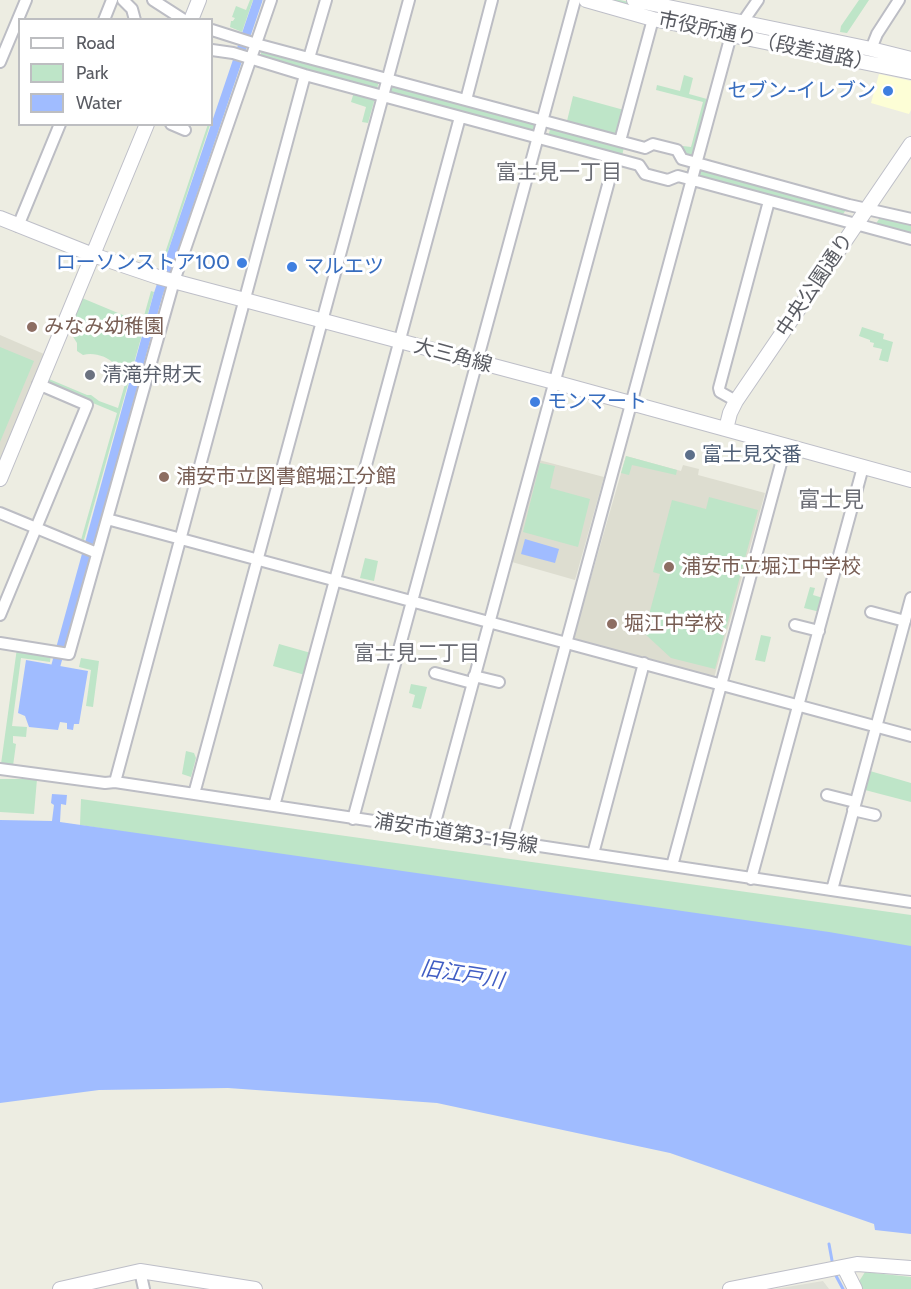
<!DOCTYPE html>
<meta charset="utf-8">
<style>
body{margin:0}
#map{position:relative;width:911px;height:1289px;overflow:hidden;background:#edede2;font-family:Cabin,sans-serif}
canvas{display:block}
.legend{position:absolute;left:18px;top:18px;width:195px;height:108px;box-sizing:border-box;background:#fff;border:2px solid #bdbec1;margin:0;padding:8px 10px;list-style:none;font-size:18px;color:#5a5c63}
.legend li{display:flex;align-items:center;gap:12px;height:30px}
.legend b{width:30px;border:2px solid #bdbec1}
</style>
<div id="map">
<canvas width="911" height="1289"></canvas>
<ul class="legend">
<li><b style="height:8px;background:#fff"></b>Road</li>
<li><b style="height:16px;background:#bee5c8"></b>Park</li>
<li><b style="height:16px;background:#a0bcff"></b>Water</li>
</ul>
</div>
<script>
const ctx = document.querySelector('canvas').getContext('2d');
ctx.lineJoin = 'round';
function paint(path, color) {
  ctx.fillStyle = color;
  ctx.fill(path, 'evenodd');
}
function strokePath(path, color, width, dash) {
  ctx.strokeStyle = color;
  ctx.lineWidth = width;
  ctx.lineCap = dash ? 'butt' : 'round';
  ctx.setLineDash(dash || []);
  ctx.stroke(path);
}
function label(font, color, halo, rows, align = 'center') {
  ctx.font = font + ' Cabin,"Noto Sans JP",sans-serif';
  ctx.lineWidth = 6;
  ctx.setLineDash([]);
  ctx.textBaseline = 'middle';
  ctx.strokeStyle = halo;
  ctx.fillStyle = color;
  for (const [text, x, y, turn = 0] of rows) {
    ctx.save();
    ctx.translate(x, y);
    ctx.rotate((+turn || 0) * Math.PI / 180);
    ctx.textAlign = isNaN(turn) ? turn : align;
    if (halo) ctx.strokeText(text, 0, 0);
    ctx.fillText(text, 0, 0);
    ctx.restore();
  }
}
paint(new Path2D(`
 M879,74l32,7v29l-2,4 -38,-11z`), '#fdfed6');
paint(new Path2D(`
 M823,1281l6,8h-54z`), '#dedfd6');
paint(new Path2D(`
 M0,335l44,19 -44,106z
 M626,456l55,15 2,-6 16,4 -1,6 67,18 -51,185 -141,-38z
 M539,460l65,17 -29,103 -63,-18z`), '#ddddd0');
paint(new Path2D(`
 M250,0h3l-11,32 -12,-5 1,-6h2l2,-3 -3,-1 4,-11 10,4z
 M607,0h13l246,53 10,4v2z
 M859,0h10l-22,33 -7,-1 1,-6z
 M262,48l117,31 -2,11 -117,-32z
 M243,61l1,4 -69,197 -1,-1z
 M684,75l9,3 -4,16 18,5 -14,56 -11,-2 1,-7 8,1 12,-45 -47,-12 1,-5 23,6z
 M392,83l143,39 -3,11 -142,-40z
 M354,92l21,6 -7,25 -6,-1 4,-15 -15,-5z
 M573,96l51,14 -6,25 -51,-14z
 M208,124l2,1 -43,129 -2,-1z
 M551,126l73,21 -2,9 -74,-19z
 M701,167l147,40 -7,10 -143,-39z
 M881,216l30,8v10l-36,-9z
 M151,291l3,1 -70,248h-3l36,-127 -70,-29 2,-5 38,16h4l8,6 19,7 7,-24 -3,-1c-2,-5 -4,-14 -7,-18 -7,-9 -22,-13 -32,-10l-6,-4v-8l-5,-8 3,-1 -6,-3 13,-33 60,25z
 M164,293l1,4 -69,247h-3z
 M862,327l22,7 -1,5 10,3 -5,20 -9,-2 3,-11 -9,-2 1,-4 -4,-1v-2l-11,-4z
 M0,347l34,14 -34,81z
 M626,456l51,14 -1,5 -44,-10 -3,10 -8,-2z
 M540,463l15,3 -5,22 40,11 -12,48 -55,-15z
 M709,497l49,13 -43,159 -44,-11 -27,-25 16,-59 -7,-2 19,-72 34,9z
 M365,558l13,3 -4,20 -14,-3z
 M810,587l5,1 -2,7 10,3 -3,14 -16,-4z
 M761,635l10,2 -6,25 -10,-2z
 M279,644l32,9 -6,22 -32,-9z
 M17,648l34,6 -1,8 -29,-4 -9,68 15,1 -1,10 -13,-1v7l3,1 -3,22 -12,-2z
 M81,658l18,3 -6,46 -7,-1 5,-36 -12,-3z
 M411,684l16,3 -6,22 -9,-2 3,-12 -6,-2z
 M186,751l8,2 2,5 -5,19 -9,-3z
 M870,771l41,12v19l-46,-12z
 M0,779h37l-3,35 -34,-2z
 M81,799l830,116v38l-831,-128z
 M865,1272l46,5v12h-49l-4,-6z`), '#bee5c8');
paint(new Path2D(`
 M525,539l34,10 -4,14 -34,-9z
 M26,660l62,11 -9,53h-5l-1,6 -6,-1v-6l-7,-1 -2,8 -29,-3 -4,-11 -7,-3z
 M52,794l15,1 -1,10 -5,-1 -1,18 769,110 82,14v288l-36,-4 -1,-6 -204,-71 -233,-50 -209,-15 -129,2 -99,13v-283l52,1 2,-16 -3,-2z`), '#a0bcff');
strokePath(new Path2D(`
 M829,1244l4,22
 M834,1272l9,17`), '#a0bcff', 3);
strokePath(new Path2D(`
 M56,665l102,-370 100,-295`), '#a0bcff', 9);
const street = new Path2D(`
 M123,0l9,9 3,11
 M153,0l31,20
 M104,20l8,-20
 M742,23l16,-23
 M212,30l44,14 389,104 8,-4 24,6 5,9 167,46 62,14
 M871,49l6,-15 22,-34
 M212,50l21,3 72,22 334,90 6,9 23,6 10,-4 233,63
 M309,58l17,-58
 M0,62l26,-62
 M466,100l26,-100
 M171,124l14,6
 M620,141l33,-122
 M18,226l42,-102
 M736,401l-16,-9 -1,-4 50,-187
 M0,513l97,40
 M107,519l804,217
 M871,612l34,9
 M0,615l87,-210 -49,-21
 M795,625l24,6
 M0,643l69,11 105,-373 97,-281
 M435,673l37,10
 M474,676l25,6
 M0,769l105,14 10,-1 796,120
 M115,782l190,-707
 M194,794l215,-794
 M827,795l28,7
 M274,806l186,-689
 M853,810l22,5
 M353,819l222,-819
 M433,830l182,-671
 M512,843l219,-808
 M593,854l51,-191
 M672,866l114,-421
 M751,879l112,-412
 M832,890l79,-292
 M140,1271l4,18`);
const secondary = new Path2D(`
 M586,0l67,19 258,53
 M634,0l237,49 40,10
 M191,20l8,-20
 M0,218l93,37 65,22 396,105 357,98
 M726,429l4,-16 6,-12 175,-257
 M0,479l147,-355
 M844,1267l11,22
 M60,1289l80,-18 115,18
 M730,1289l127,-25 54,4`);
strokePath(street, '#bcbdc4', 14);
strokePath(secondary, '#bebfc8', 16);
strokePath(street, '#fff', 10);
strokePath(secondary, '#fff', 14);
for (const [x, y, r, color] of [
 [888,91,6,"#3f7fe0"],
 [242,263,6,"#3f7fe0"],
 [292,267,6,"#3f7fe0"],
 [32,327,6,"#8d6e63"],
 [90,375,6,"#6b7280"],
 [535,402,6,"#3f7fe0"],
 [690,455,6,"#5c6f8a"],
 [164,477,6,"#8d6e63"],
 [669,567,6,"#8d6e63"],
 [612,624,6,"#8d6e63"]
]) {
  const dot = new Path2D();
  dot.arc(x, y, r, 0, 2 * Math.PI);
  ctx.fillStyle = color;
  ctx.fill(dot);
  strokePath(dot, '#fff', 2);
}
label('20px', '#5a5c63', '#fff', [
 ["市役所通り（段差道路）",766,42,12],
 ["中央公園通り",815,285,-56],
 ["大三角線",453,356,15],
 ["浦安市道第3-1号線",456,834,9]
]);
label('20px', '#366cbe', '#fff', [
 ["セブン-イレブン",876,91],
 ["ローソンストア100",230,263],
 ["マルエツ",304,267,"left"],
 ["モンマート",547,402,"left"]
], 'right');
label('20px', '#785e54', '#fff', [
 ["みなみ幼稚園",44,327],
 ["浦安市立図書館堀江分館",176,477],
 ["浦安市立堀江中学校",681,567],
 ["堀江中学校",624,624]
], 'left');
label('20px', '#5b616d', '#fff', [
 ["清滝弁財天",102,375]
], 'left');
label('20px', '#4e5e75', '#fff', [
 ["富士見交番",702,455]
], 'left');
label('21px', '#6b6d75', '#fff', [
 ["富士見一丁目",559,173],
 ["富士見二丁目",417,654]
]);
label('italic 21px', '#415ec4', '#fff', [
 ["旧江戸川",462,975,9]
]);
label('22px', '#6b6d75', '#fff', [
 ["富士見",831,501]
]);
</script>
